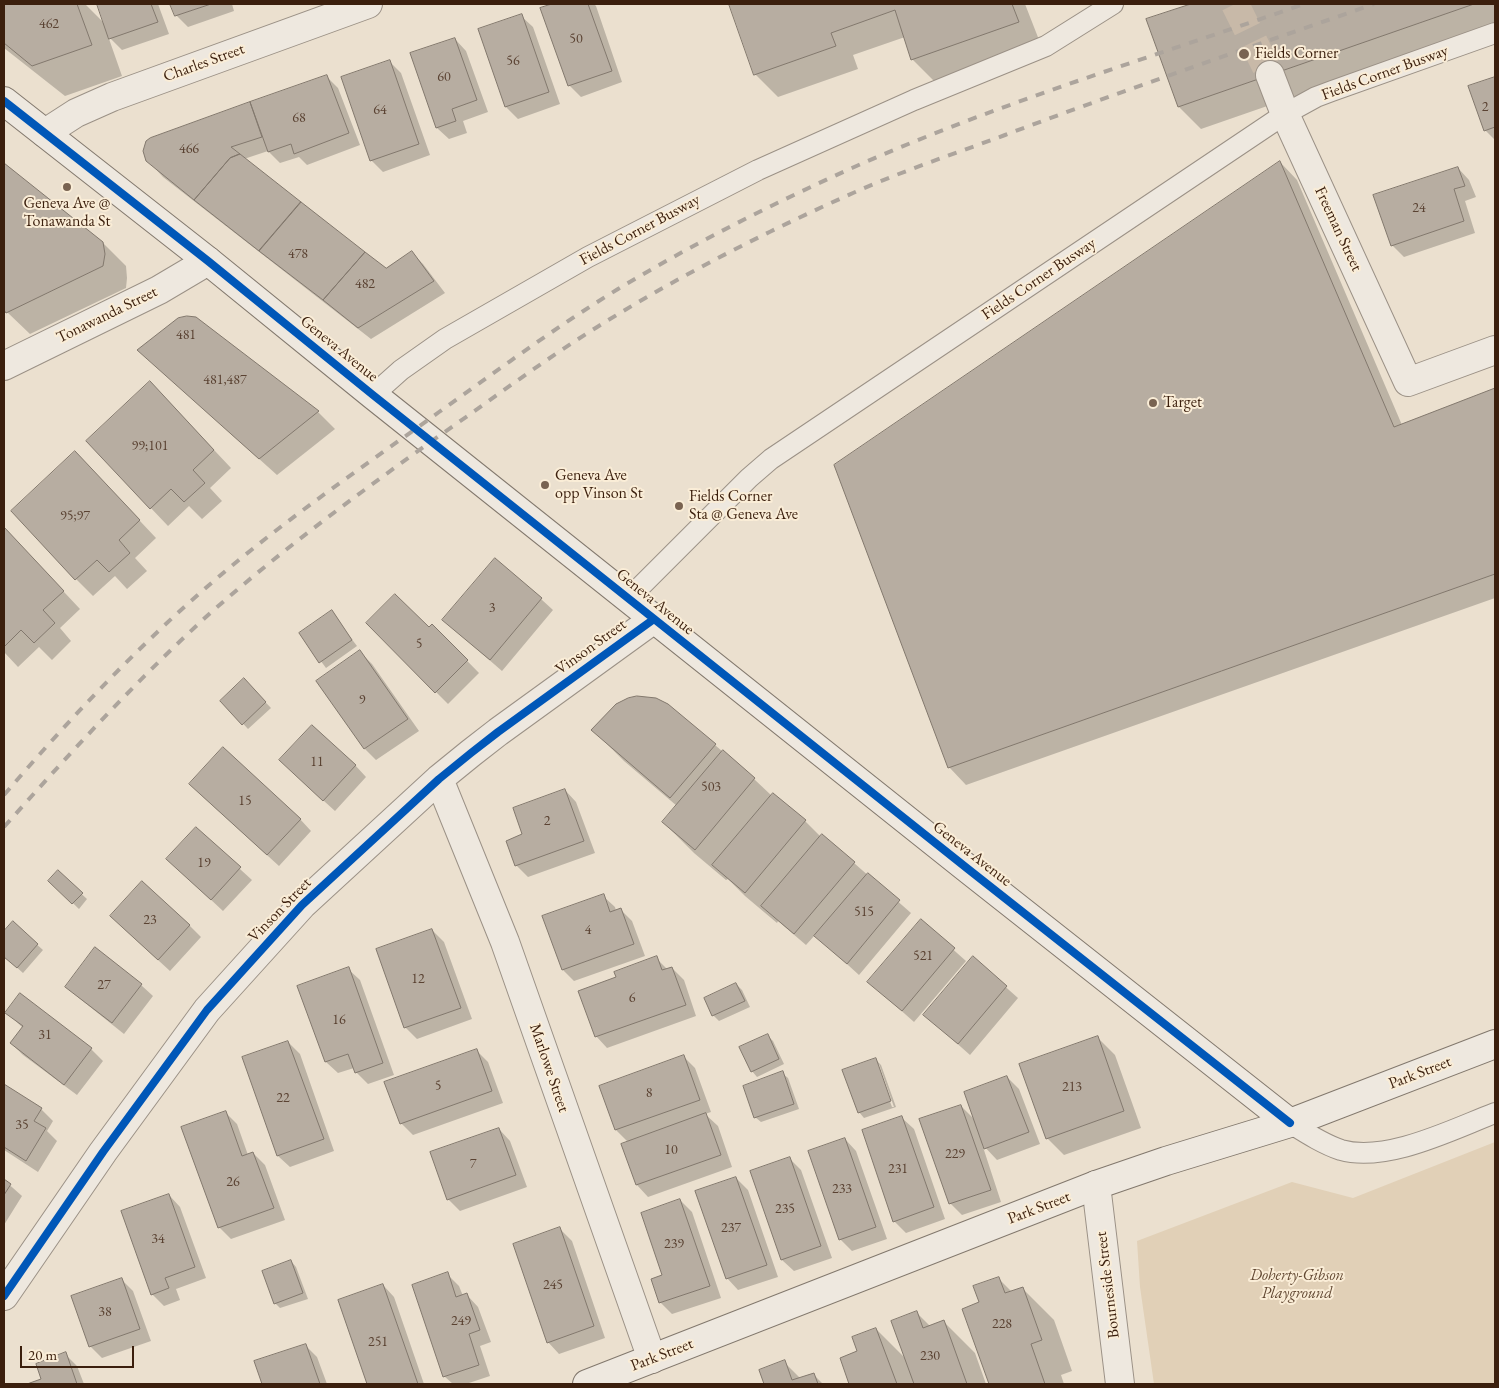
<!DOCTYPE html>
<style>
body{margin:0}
#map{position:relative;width:1499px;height:1388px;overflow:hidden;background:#ebe0cf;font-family:"EB Garamond",serif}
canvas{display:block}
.frame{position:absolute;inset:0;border:5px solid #3b1f0d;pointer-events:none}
.scale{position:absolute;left:20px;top:1346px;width:114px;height:22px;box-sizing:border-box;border:2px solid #3b1f0d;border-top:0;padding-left:6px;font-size:15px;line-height:18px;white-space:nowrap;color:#3b1f0d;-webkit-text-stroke:4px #faedd7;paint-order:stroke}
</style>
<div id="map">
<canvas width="1499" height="1388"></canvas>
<div class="frame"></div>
<div class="scale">20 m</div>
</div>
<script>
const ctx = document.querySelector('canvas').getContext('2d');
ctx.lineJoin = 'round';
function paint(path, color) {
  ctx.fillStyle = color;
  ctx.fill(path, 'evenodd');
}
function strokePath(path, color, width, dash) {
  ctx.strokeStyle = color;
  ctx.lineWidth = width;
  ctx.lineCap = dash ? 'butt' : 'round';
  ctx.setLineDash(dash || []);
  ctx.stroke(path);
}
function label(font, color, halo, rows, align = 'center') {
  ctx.font = font + ' "EB Garamond",serif';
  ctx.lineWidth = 4;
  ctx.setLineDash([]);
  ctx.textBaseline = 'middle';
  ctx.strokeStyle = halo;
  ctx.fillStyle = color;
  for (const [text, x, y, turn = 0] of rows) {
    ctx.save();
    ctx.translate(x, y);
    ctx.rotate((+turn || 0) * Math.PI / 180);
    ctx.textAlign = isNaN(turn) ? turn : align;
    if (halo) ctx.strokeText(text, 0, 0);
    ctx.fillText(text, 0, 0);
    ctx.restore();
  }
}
paint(new Path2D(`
 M1495,1142v242h-341l-14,-97 -3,-46 155,-59 61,16z`), '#e1d0b7');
paint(new Path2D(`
 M4,4h81l21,21 -8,-21h60l11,30 -47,16 -14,-14 14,40 -57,20 -61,-48z
 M172,4h60l2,7 -46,16 -12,-12z
 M556,4h38l2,2 26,76 -41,15 -12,-12 -27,-76z
 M730,4h295l16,41 -106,37 -23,-23 -7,-22 -52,18 5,14 -80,28 -23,-23z
 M1194,4h301v23l-294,102 -22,-22 -31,-87z
 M521,16l12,11 27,77 -42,15 -12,-12 -27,-77z
 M455,39l11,12 22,61 -25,9 4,12 -18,6 -12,-11 -25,-74z
 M389,61l12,12 29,82 -47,17 -12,-12z
 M327,77l11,11 22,57 -53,20 -8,-8 -19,6 -12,-12 -24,8 142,111 26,-17 11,11 22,29 -74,46 -208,-162 -12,-13 4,-27z
 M1495,78v62l-10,-10 -15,-43z
 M1280,162l17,18 105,245 93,-35v208l-529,187 -17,-18z
 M4,165l99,78 23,23 1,12 -1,10 -96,46 -23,-22 -3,-4z
 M1458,168l11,12 7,17 -11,4 10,32 -71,24 -12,-12z
 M196,318l122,94 17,17 -58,46 -120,-108z
 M167,400l64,68 -21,20 12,13 -20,18 -13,-13 -21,20 -81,-85z
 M92,470l64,68 -21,20 12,13 -20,18 -12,-13 -22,20 -17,-17z
 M4,528l76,81 -20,19 11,13 -19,19 -13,-13 -21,20 -14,-15z
 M541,599l12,11 -51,61 -46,-40z
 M331,612l26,34 -31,22 -26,-35z
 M367,623l62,6 3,-4 47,48 -31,31z
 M360,652l12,12 47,67 -43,29 -11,-11z
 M244,680l27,28 -23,21 -26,-28z
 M593,730l122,15 39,34 18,17 1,-1 32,26 16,16 33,26 57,50 -52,62 -44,-40 -9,10 -28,-24 -1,2 -32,-27 -17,-17 -2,1 -32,-27 -31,-31 14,-16 -53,-45z
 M355,765l11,12 -31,34 -43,-39z
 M565,790l11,12 19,51 -67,24 -12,-12 8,-30z
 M202,796l98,23 11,12 -32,35z
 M196,829l56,51 -29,31 -43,-40z
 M58,872l29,27 -8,10 -29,-28z
 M603,896l12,11 1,4 5,-1 11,11 13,35 -71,25 -11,-11z
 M921,921l45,40 -52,61 -45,-40z
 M13,923l30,27 -20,23 -19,-17v-23z
 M189,925l12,12 -31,34 -47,-43z
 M432,930l12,12 28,77 -55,20 -12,-12z
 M656,958l12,12 4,-2 12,12 12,36 -89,32 -11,-12 22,-59z
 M973,958l45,40 -48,57 -45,-40z
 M348,969l12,11 34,95 -26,9 -12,-12 -2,-4 -16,5 -12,-11 -27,-76z
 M736,984l6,6 8,17 -31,14 -6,-6z
 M141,985l12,11 -29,38 -45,-36 -12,-11z
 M20,995l71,54 12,12 -26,34 -54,-40 -12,-12 12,-15 -16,-15z
 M768,1036l5,5 11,23 -27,13 -5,-6z
 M1097,1037l18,18 26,73 -77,27 -17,-17z
 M288,1042l12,12 34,97 -44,16 -12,-11z
 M476,1050l12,12 15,41 -90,32 -12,-12z
 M683,1056l12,12 16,44 -6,2 13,12 14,41 -84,30 -11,-12 -15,-40 7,-2 -13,-13z
 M875,1059l6,6 15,42 -32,11 -5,-6zM876,1064h3l15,43h-2z
 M782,1073l6,5 11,31 -38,13 -6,-5z
 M1007,1077l12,12 21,55 -43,16 -15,-16 19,58 -39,13 -12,-12 11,-97 15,15z
 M4,1085l37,24 12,12 -6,10 10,10 -19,31 -34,-22z
 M226,1113l11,11 11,31 5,-2 12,12 20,55 -54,19 -12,-12z
 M902,1118l12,11 31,90 -39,14 -12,-12z
 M499,1129l11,12 17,46 -67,24 -12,-12z
 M845,1139l11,12 31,88 -35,12 -12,-12z
 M789,1158l12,12 31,88 -38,13 -12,-11 -31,-88z
 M736,1178l12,12 30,87 -40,13 -11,-12z
 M4,1180l18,16 -18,29z
 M169,1195l11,12 26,71 -30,11 4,11 -16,6 -12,-12z
 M680,1200l12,12 29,86 -49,16 -12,-12 4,-26z
 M560,1229l12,12 33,97 -46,16 -11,-12z
 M291,1261l5,6 12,32 -28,9 -5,-5z
 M447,1274l12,12 4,10 4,-1 11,12 13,35 -11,4 10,30 -24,8h-13l-9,-8z
 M998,1278l14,14 11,-3 31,31 18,51 -11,4 3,9h-74l-27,-75 18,-6z
 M122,1280l11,11 18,50 -49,17 -12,-12z
 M383,1285l11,12 30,87h-56l-29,-83z
 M917,1313l13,13 14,-4 31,31 11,31h-135l-10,-26 18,-6 17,-23 30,30z
 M305,1345l12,12 10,27h-64l-7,-22z
 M65,1354l12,12 7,18h-53l11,-4z
 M784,1362l17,17 12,-5 10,10h-58l-5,-14z`), '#0003');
const building = new Path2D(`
 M4,4h73l15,41 -60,21 -28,-23z
 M97,4h54l7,18 -49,17z
 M170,4h41l-36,12z
 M552,4h36l24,67 -44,15 -28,-78z
 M729,4h283l7,18 -108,38 -16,-50 -64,23 5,13 -82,29z
 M1191,4h283l-296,103 -32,-88z
 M522,14l27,78 -44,15 -27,-78z
 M455,38l22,62 -25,9 4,12 -20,7 -26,-75z
 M390,60l29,84 -49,17 -29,-84z
 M327,75l22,58 -55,21 -3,-10 -23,8 -18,-50z
 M1495,77v50l-11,4 -16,-45z
 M250,102l12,35 -31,10 9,7 -10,4 -36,42 -48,-39 -3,-10 3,-10 4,-3z
 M240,154l61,48 -42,49 -65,-51 36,-42z
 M1280,161l114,266 101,-39v186l-547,194 -114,-303z
 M4,163l99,79 2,12 -2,12 -97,47 -2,-3z
 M1458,167l7,19 -11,3 10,32 -73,25 -18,-51z
 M301,202l64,50 -42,48 -64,-49z
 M412,251l22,30 -76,47 -35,-28 42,-48 21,16z
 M187,316l9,1 123,94 -60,48 -122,-109 41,-32z
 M150,381l64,69 -21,20 12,13 -21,19 -13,-13 -21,20 -64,-68z
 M75,451l65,69 -21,20 11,13 -21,19 -12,-12 -22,20 -64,-69z
 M4,527l60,64 -21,19 12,13 -21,20 -13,-13 -17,17z
 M495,558l47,40 -52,62 -48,-40z
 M395,594l34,33 3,-3 36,36 -33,33 -69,-70z
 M332,610l20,30 -33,23 -20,-30z
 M360,650l48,69 -44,30 -48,-68z
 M244,678l22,24 -24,23 -22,-24z
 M637,696l19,2 12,6 48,40 -46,54 -79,-68 25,-26 12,-6z
 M312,725l44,40 -33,36 -44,-41z
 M223,747l78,72 -34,36 -78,-71z
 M723,750l32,28 -60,72 -33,-28z
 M565,789l19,52 -69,25 -9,-25 16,-7 -9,-26z
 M773,793l33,27 -61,73 -33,-28z
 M196,827l45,40 -30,33 -45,-41z
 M822,834l33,28 -61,72 -33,-28z
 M58,870l25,23 -11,11 -24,-23z
 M868,873l32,27 -53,64 -33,-28z
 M142,881l48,44 -32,35 -48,-44z
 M604,894l6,18 11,-4 13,36 -72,26 -20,-54z
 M921,919l34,29 -53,63 -35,-29z
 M13,921l25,23 -21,24 -13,-11v-26z
 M432,929l29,79 -57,20 -28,-79z
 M95,947l47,37 -30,39 -47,-36z
 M657,956l5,14 10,-3 14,38 -91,32 -17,-46 38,-14 -2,-5z
 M973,956l34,30 -49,58 -35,-29z
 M349,967l34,96 -28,10 -7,-19 -23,8 -28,-76z
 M736,983l9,18 -33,15 -8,-18z
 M20,993l72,55 -28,37 -54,-42 13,-17 -18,-13z
 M768,1034l11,25 -28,13 -12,-25z
 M1098,1036l26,75 -78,28 -27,-75z
 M288,1041l36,98 -47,17 -35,-99z
 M477,1049l15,42 -92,33 -16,-42z
 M684,1055l16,45 -85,30 -16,-44z
 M876,1058l15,43 -33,12 -16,-43z
 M783,1071l11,33 -40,14 -11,-32z
 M1007,1076l22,56 -45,17 -20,-57z
 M4,1084l38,24 -8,13 12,7 -20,33 -22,-14z
 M961,1105l30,85 -42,14 -30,-85z
 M226,1111l16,45 11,-4 21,56 -56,20 -37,-101z
 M706,1113l15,42 -85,30 -15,-41z
 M902,1116l32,91 -41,15 -31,-92z
 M499,1128l17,47 -69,25 -17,-48z
 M845,1138l31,89 -37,13 -31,-89z
 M790,1157l31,89 -40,14 -31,-89z
 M736,1177l31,88 -41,14 -31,-88z
 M4,1179l7,5 -7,11z
 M169,1194l26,73 -30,11 4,10 -18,7 -30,-84z
 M680,1199l30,87 -51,17 -8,-24 11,-4 -21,-62z
 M560,1227l34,99 -47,17 -34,-99z
 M291,1260l12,33 -29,11 -12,-33z
 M448,1272l8,25 11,-4 13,37 -11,4 10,31 -36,12 -31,-92z
 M999,1277l6,16 18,-6 19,53 -11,4 14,40h-56l-27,-75 17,-7 -6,-16z
 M122,1278l18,51 -51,18 -18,-51z
 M383,1284l35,100h-51l-29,-84z
 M917,1311l6,17 21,-8 23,64h-53l-23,-63z
 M876,1328l21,56h-48l-9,-26 17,-7 -5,-14z
 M306,1344l14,40h-58l-8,-23z
 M66,1352l11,32h-50l14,-5 -5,-15z
 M785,1360l7,20 22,-7 4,11h-54l-5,-14z`);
paint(building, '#b7ada1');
strokePath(building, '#82786d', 1);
strokePath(new Path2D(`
 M1235,4l35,71`), '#c8b9a8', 28, [28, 14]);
const lane = new Path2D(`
 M373,395l28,-25 44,-31 143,-82 170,-87 156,-70 132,-54 67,-42
 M629,598l120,-120 22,-19 514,-345 31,-17 16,-6 163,-58
 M1290,1123c16,10 33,21 51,27 46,13 112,-21 154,-37`);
const street = new Path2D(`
 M1270,75l15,39 123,268 87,-32
 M45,133l31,-20 36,-16 256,-93
 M4,366l155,-76 49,-29
 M439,779l66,163 147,417
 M1096,1185l24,199
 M4,1296l99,-144 104,-142 95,-105 137,-126 32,-26 27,-21 156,-113`);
const secondary = new Path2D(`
 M4,101l204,160 165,134 595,474 322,254
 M587,1384l509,-199 70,-24 124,-38 205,-79`);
strokePath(lane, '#9b9186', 22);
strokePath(street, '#9b9186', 30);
strokePath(secondary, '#82786d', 30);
strokePath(lane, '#eee8df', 20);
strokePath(street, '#eee8df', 28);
strokePath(secondary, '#eee8df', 28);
strokePath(new Path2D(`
 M4,795c73,-85 154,-170 241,-240 63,-51 129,-96 194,-143 59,-42 117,-85 179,-123 75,-45 154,-85 234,-121 146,-65 301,-111 452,-164
 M4,827c65,-73 131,-145 203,-211 73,-65 152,-123 232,-180 49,-34 97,-70 147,-102 85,-54 175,-100 267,-141 49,-22 101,-39 152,-58 122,-46 246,-88 369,-131`), '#aca49c', 4, [9, 9]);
strokePath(new Path2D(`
 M4,101l204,160 165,134 595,474 322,254
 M4,1296l99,-144 104,-142 95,-105 137,-126 32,-26 27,-21 156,-113`), '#0057b8', 8);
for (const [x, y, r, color] of [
 [1244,54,6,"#796351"],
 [67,187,5,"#796351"],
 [1153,403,5,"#796351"],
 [545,485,5,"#796351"],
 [679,506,5,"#796351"]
]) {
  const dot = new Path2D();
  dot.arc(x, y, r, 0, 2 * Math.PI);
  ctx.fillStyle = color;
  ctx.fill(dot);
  strokePath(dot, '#faedd7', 2);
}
label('14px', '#5a4232', null, [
 ["462",49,24],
 ["50",576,39],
 ["56",513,61],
 ["60",444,77],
 ["2",1485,107],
 ["64",380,110],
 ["68",299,118],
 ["466",189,149],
 ["24",1419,208],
 ["478",298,254],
 ["482",365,284],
 ["481",186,335],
 ["481,487",225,380],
 ["99;101",150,446],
 ["95;97",75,516],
 ["3",492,608],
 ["5",419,644],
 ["9",362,700],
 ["11",317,762],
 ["503",711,787],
 ["15",245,801],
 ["2",547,821],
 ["19",204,863],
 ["515",864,912],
 ["23",150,920],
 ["4",588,930],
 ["521",923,956],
 ["12",418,979],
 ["27",104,985],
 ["6",632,998],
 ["16",339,1020],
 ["31",45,1035],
 ["5",438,1086],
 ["213",1072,1087],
 ["8",649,1093],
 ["22",283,1098],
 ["35",22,1125],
 ["10",671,1150],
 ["229",955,1154],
 ["7",473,1164],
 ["231",898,1169],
 ["26",233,1182],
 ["233",842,1189],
 ["235",785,1209],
 ["237",731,1228],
 ["34",158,1239],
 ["239",674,1244],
 ["245",553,1285],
 ["38",105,1312],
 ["249",461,1321],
 ["228",1002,1324],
 ["251",378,1342],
 ["230",930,1356]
]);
label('16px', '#3b1f0d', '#faedd7', [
 ["Fields Corner",1255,54],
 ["Geneva Ave @",67,204,"center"],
 ["Tonawanda St",67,222,"center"],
 ["Target",1163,403],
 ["Geneva Ave",555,476],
 ["opp Vinson St",555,494],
 ["Fields Corner",689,497],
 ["Sta @ Geneva Ave",689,515]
], 'left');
label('16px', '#3b1f0d', '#faedd7', [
 ["Charles Street",204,63,-20],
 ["Fields Corner Busway",1385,73,-20],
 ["Freeman Street",1338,229,65],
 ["Fields Corner Busway",640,230,-28],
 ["Fields Corner Busway",1039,279,-34],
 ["Tonawanda Street",107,315,-26],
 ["Geneva Avenue",339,349,39],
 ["Geneva Avenue",655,602,39],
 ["Vinson Street",591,647,-36],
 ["Geneva Avenue",972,854,38],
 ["Vinson Street",280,910,-46],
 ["Marlowe Street",549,1068,71],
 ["Park Street",1420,1073,-21],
 ["Park Street",1039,1208,-21],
 ["Bourneside Street",1108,1285,-97],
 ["Park Street",662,1355,-21]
]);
label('italic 16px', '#624832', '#faedd7', [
 ["Doherty-Gibson",1297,1276],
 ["Playground",1297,1294]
]);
</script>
